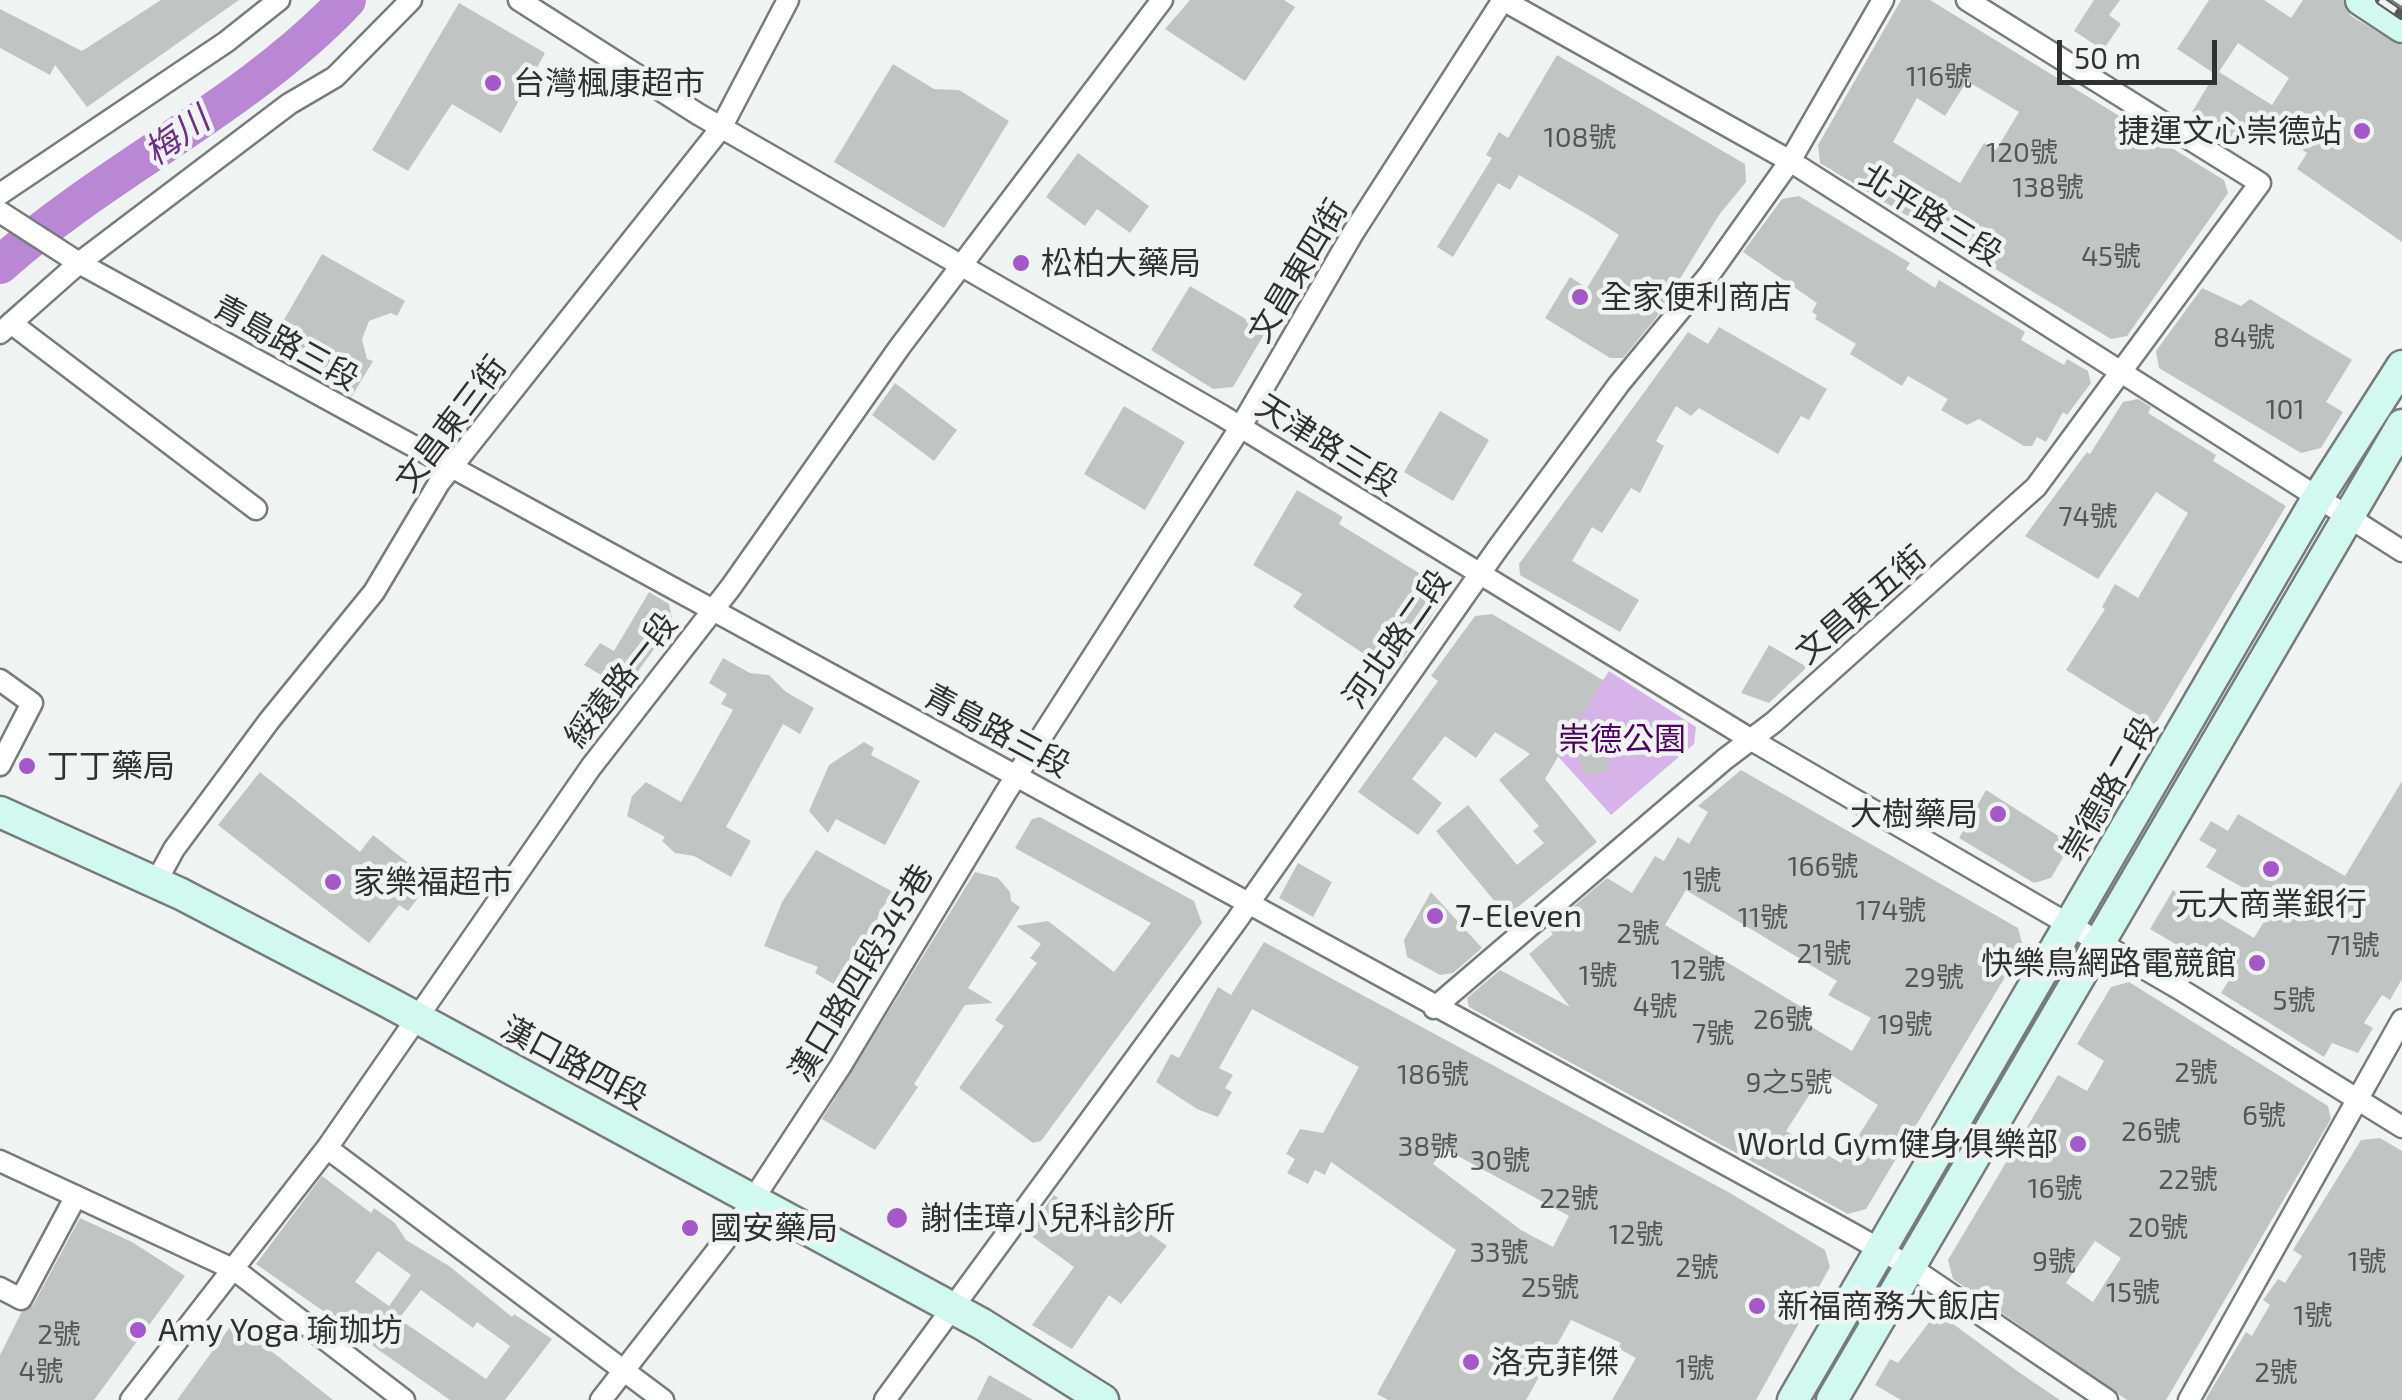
<!DOCTYPE html>
<meta charset="utf-8">
<style>
body{margin:0}
#map{position:relative;width:2402px;height:1400px;overflow:hidden;background:#eff4f2;font-family:"Exo 2",sans-serif}
canvas{display:block}
.scale{position:absolute;left:2057px;top:40px;width:160px;height:45px;box-sizing:border-box;border:5px solid #303231;border-top:0;padding-left:12px;font-size:30px;line-height:35px;white-space:nowrap;color:#303231;-webkit-text-stroke:8px #eff4f2;paint-order:stroke}
</style>
<div id="map">
<canvas width="2402" height="1400"></canvas>
<div class="scale">50 m</div>
</div>
<script>
const ctx = document.querySelector('canvas').getContext('2d');
ctx.lineJoin = 'round';
function paint(path, color) {
  ctx.fillStyle = color;
  ctx.fill(path, 'evenodd');
}
function strokePath(path, color, width, dash) {
  ctx.strokeStyle = color;
  ctx.lineWidth = width;
  ctx.lineCap = dash ? 'butt' : 'round';
  ctx.setLineDash(dash || []);
  ctx.stroke(path);
}
function label(font, color, halo, rows, align = 'center') {
  ctx.font = font + ' "Exo 2","Noto Sans TC",sans-serif';
  ctx.lineWidth = 9;
  ctx.setLineDash([]);
  ctx.textBaseline = 'middle';
  ctx.strokeStyle = halo;
  ctx.fillStyle = color;
  for (const [text, x, y, turn = 0] of rows) {
    ctx.save();
    ctx.translate(x, y);
    ctx.rotate((+turn || 0) * Math.PI / 180);
    ctx.textAlign = isNaN(turn) ? turn : align;
    if (halo) ctx.strokeText(text, 0, 0);
    ctx.fillText(text, 0, 0);
    ctx.restore();
  }
}
paint(new Path2D(`
 M1609,671l87,56 -2,17 -83,71 -56,-62z`), '#d6b4e9');
strokePath(new Path2D(`
 M0,265c108,-96 247,-159 347,-265`), '#b987d3', 38);
paint(new Path2D(`
 M161,0h78l-152,107 -32,-42 -5,10 -50,-27v-39l82,42z
 M1190,0h94l11,7 -50,74 -80,-52z
 M1901,0h29l294,180 4,13 -101,143 -16,3 -291,-176 -2,-18zM1967,81l52,31 -23,38 -12,-7 -24,40 -67,-41 24,-44 28,18z
 M2094,0h26l-11,15 12,9 -18,26 -29,-19z
 M2209,0h55l27,18 12,-18h39l9,16 51,30v196l-105,-73 10,-16 -48,-35 -16,26 -51,-32 23,-38 -38,-25zM2238,43l51,35 -17,27 -53,-33z
 M459,3l86,50 -44,80 -49,-29 -44,67 -36,-21z
 M1557,55l188,109 1,18 -27,33 -63,103 -33,40h-13l-65,-40 25,-41 17,11 32,-53 -31,-20 -69,-40 -9,15 -12,-7 -45,74 -16,-10 55,-89 -6,-3 13,-23 9,6z
 M893,64l41,25 25,1 50,31 -65,107 -110,-66z
 M1078,153l71,53 -19,27 -33,-24 -12,17 -39,-29z
 M1799,196l111,67 -4,6 29,19 4,-8 86,52 -4,8 43,25 3,-6 21,12 3,12 -24,32 -4,-3 -17,30 -9,-5 -5,9h-8l-45,-27 -12,6 -26,-15 7,-11 -40,-23 -6,10 -52,-32 6,-10 -41,-25 2,-4 -5,-3 5,-9 -74,-51 39,-53z
 M322,254l83,47 -8,15 -6,-3 -22,8 -7,18 5,20 6,2 -21,35 -85,-47z
 M1190,286l76,45 -33,56 -20,2 -62,-39z
 M2202,288l39,18 9,-7 102,61 -26,42 17,10 -22,36 -20,5 -142,-85 -3,-17z
 M1719,327l108,62 -18,31 -8,-4 -23,38 -79,-46 -8,8 -15,-10 -20,35 8,5 -24,47 -9,-5 -29,45 -10,-6 -20,34 67,39 -19,32 -100,-57 -1,-11 169,-232 20,12z
 M895,383l62,47 -23,31 -62,-46z
 M2138,399l13,8 -3,6 68,42 -3,6 73,45 -131,219 -89,-55 39,-61 -3,-2 13,-23 23,14 50,-85 -32,-21 -58,87 -73,-43 62,-84 3,2 33,-52z
 M1124,406l61,36 -40,68 -61,-36z
 M1440,411l49,29 -36,61 -49,-29z
 M1297,490l46,27 -4,7 98,60 4,18 -48,71 -100,-66 9,-13 -49,-29z
 M649,592l20,12 4,19 -48,66 -41,-24 16,-22 14,8z
 M1492,614l111,66 -58,99 52,63 -90,74 -71,-85 32,-26 49,60 27,-22 -11,-12 6,-5 -40,-46 31,-26 -35,-22 -19,26 -31,-22 -33,43 30,24 -24,32 -60,-43 80,-111 -7,-5 44,-60z
 M1769,645l38,22 -38,36 -28,-10z
 M723,658l27,15 19,2 17,17 28,16 -14,26 -17,-10 -57,103 25,14 -20,36 -37,-21 -19,-3 -13,-12 3,-4 -38,-21 5,-20 14,-14 35,20 52,-92 -12,-6 6,-10 -18,-11z
 M996,712l18,10 -11,19 -17,-11z
 M864,742l10,6 -3,7 49,26 -35,64 -49,-26 -8,14 -19,-22 20,-46z
 M1605,750l5,21 -26,4 -5,-20z
 M1741,770l277,158 5,19 -157,262 -18,5 -379,-207 -2,-9 33,-28 70,37 -41,-53 24,-20 -5,-6 59,-50 25,15 23,-37 9,5 14,-24 11,7 19,-32 -10,-6zM1686,890l151,91 -9,14 43,23 -19,33 -45,-27 6,-10 -148,-89zM1825,1071l53,34 -37,58 -55,-32z
 M260,772l100,80 13,-17 58,46 -23,30 -9,-6 -30,38 -151,-118z
 M2402,781v198l-12,21 -8,-5 -18,28 9,5 -15,25 -26,-10 -8,14 -103,-64 10,-16 -81,-48 23,-39 81,48 20,-33 -68,-38 11,-17 -18,-10 12,-19 17,10 10,-17 107,62z
 M1986,790l85,54 -20,34 -17,5 -75,-45z
 M1040,817l154,84 8,22 -161,218 -8,2 -74,-55 45,-62 -9,-6 42,-57 -7,-5 11,-14 -25,-18 32,-5 66,51 37,-49 -136,-75 17,-29z
 M816,850l79,43 -15,17 -8,28 -15,14 -7,22 -13,12 -22,-13 3,-6 -54,-21 18,-44z
 M1298,863l34,19 -19,35 -34,-19z
 M975,872l23,6 12,14 1,9 9,6 -52,81 25,15 -28,2 -51,79 4,3 -43,63 -53,-31z
 M1431,892l51,56 -29,25 -13,2 -33,-18 -3,-17z
 M1264,942l466,251 95,57 5,17 -74,133h-144l24,-42 -18,-10 3,-5 -50,-23 -45,80h-138l-11,-6 79,-144 -125,-88 -6,13 -10,-5 -7,14 -21,-11 8,-14 -9,-5 14,-25 23,4 36,-66 -107,-58 -33,59 14,7 -8,13 7,4 -14,25 -21,-8 -41,-27 15,-28 8,4 39,-71 13,8zM1443,1148l126,68 -16,31 -32,-17 -88,-66z
 M2129,982l199,124 3,13 -165,281h-39l-174,-121 -5,-19 110,-185 29,16 17,-30 -27,-17 34,-57zM2095,1241l26,17 -28,44 -27,-19z
 M2380,1138l22,13v249h-197l41,-68 6,4 9,-16 9,-15 -7,-5 15,-21 7,4 17,-27 -9,-6 68,-110z
 M322,1176l49,37 3,-5 21,15 11,17 43,26 63,51 2,-3 38,25 -47,61h-55l-194,-136zM378,1251l33,24 -22,31 -34,-24zM421,1290l52,38 4,-6 33,24 -24,33 -81,-56 -4,-7z
 M1054,1195l43,32 15,-20 55,39 -46,58 -12,-9 -37,54 -40,-24 42,-58 -48,-35z
 M80,1218l52,24 53,34 -91,124h-94v-45l21,-42 12,-8z
 M1937,1312l83,61 40,27h-159l-26,-15 15,-26 8,4z
 M232,1324l38,26 63,50h-156z
 M989,1375l44,25h-56z`), '#c0c5c4');
const street = new Path2D(`
 M519,0l179,114 523,301 529,324 428,249 224,139
 M1503,0l287,161 612,390
 M0,194l226,-152 53,-42
 M0,212l79,51 1772,970 58,33 198,134
 M11,323l245,186
 M0,333l79,-70 210,-159 46,-27 76,-77
 M0,680l32,23 -32,62
 M156,882l18,-33 95,-128 105,-129 65,-109 282,-355 67,-128
 M1434,1008l291,-249 49,-37 262,-235 224,-304 -293,-183
 M327,1148l336,252
 M0,1161l235,109 169,130
 M0,1288l21,11 55,-103
 M131,1400l196,-252 264,-381 140,-180 168,-239 263,-348
 M601,1400l132,-170 107,-163 166,-275 234,-364 113,-195 150,-233
 M885,1400l352,-480 261,-372 121,-164 90,-109 81,-114 93,-161
 M2189,1400l213,-380`);
const secondary = new Path2D(`
 M2361,0l41,27
 M0,812l181,82 205,107 596,323 121,76
 M1793,1400l525,-903 84,-131
 M1832,1400l570,-975`);
strokePath(street, '#777c7a', 25);
strokePath(secondary, '#777c7a', 35);
strokePath(street, '#fff', 20);
strokePath(secondary, '#d1f9f0', 30);
const rail = new Path2D(`
 M2380,0l22,15`);
strokePath(rail, '#585a59', 10);
strokePath(rail, '#eff4f2', 6, [19]);
for (const [x, y, r, color] of [
 [493,83,10,"#a558ca"],
 [2362,131,10,"#a558ca"],
 [1021,263,10,"#a558ca"],
 [1580,297,10,"#a558ca"],
 [27,766,10,"#a558ca"],
 [1998,814,10,"#a558ca"],
 [2271,869,10,"#a558ca"],
 [333,882,10,"#a558ca"],
 [1435,916,10,"#a558ca"],
 [2257,963,10,"#a558ca"],
 [2078,1144,10,"#a558ca"],
 [897,1218,12,"#a558ca"],
 [690,1228,10,"#a558ca"],
 [1757,1306,10,"#a558ca"],
 [138,1330,10,"#a558ca"],
 [1471,1362,10,"#a558ca"]
]) {
  const dot = new Path2D();
  dot.arc(x, y, r, 0, 2 * Math.PI);
  ctx.fillStyle = color;
  ctx.fill(dot);
  strokePath(dot, '#eff4f2', 4);
}
label('28px', '#545756', null, [
 ["116號",1939,77],
 ["108號",1580,138],
 ["120號",2022,153],
 ["138號",2048,188],
 ["45號",2111,257],
 ["84號",2244,338],
 ["101",2285,410],
 ["74號",2088,517],
 ["166號",1823,867],
 ["1號",1702,881],
 ["174號",1891,911],
 ["11號",1763,918],
 ["2號",1638,934],
 ["71號",2353,946],
 ["21號",1824,954],
 ["12號",1698,970],
 ["1號",1598,976],
 ["29號",1934,978],
 ["5號",2294,1001],
 ["4號",1655,1007],
 ["26號",1783,1020],
 ["19號",1905,1025],
 ["7號",1713,1034],
 ["2號",2196,1073],
 ["186號",1433,1075],
 ["9之5號",1789,1083],
 ["6號",2264,1116],
 ["26號",2151,1132],
 ["38號",1428,1147],
 ["30號",1500,1161],
 ["22號",2188,1180],
 ["16號",2055,1189],
 ["22號",1569,1199],
 ["20號",2158,1228],
 ["12號",1636,1235],
 ["33號",1499,1253],
 ["9號",2054,1262],
 ["1號",2367,1262],
 ["2號",1697,1268],
 ["25號",1550,1288],
 ["15號",2133,1293],
 ["1號",2313,1316],
 ["2號",59,1335],
 ["1號",1695,1369],
 ["4號",41,1372],
 ["2號",2276,1373]
]);
label('32px', '#303231', '#eff4f2', [
 ["台灣楓康超市",513,83],
 ["捷運文心崇德站",2342,131,"right"],
 ["松柏大藥局",1041,263],
 ["全家便利商店",1600,297],
 ["丁丁藥局",47,766],
 ["大樹藥局",1978,814,"right"],
 ["家樂福超市",353,882],
 ["元大商業銀行",2271,904,"center"],
 ["7-Eleven",1455,916],
 ["快樂鳥網路電競館",2237,963,"right"],
 ["World Gym健身俱樂部",2058,1144,"right"],
 ["謝佳璋小兒科診所",920,1218],
 ["國安藥局",710,1228],
 ["新福商務大飯店",1777,1306],
 ["Amy Yoga 瑜珈坊",158,1330],
 ["洛克菲傑",1491,1362]
], 'left');
label('32px', '#303231', '#eff4f2', [
 ["北平路三段",1931,215,32],
 ["文昌東四街",1298,271,-59],
 ["青島路三段",286,343,29],
 ["文昌東三街",451,424,-53],
 ["天津路三段",1327,445,32],
 ["文昌東五街",1861,605,-41],
 ["河北路二段",1397,639,-55],
 ["綏遠路一段",621,680,-52],
 ["青島路三段",997,731,28],
 ["崇德路二段",2109,789,-60],
 ["漢口路四段345巷",861,973,-59],
 ["漢口路四段",574,1063,28]
]);
label('32px', '#4b0264', '#eff4f2', [
 ["崇德公園",1622,739]
]);
label('italic 35px', '#6c2e89', '#eff4f2', [
 ["梅川",177,136,-36]
]);
</script>
